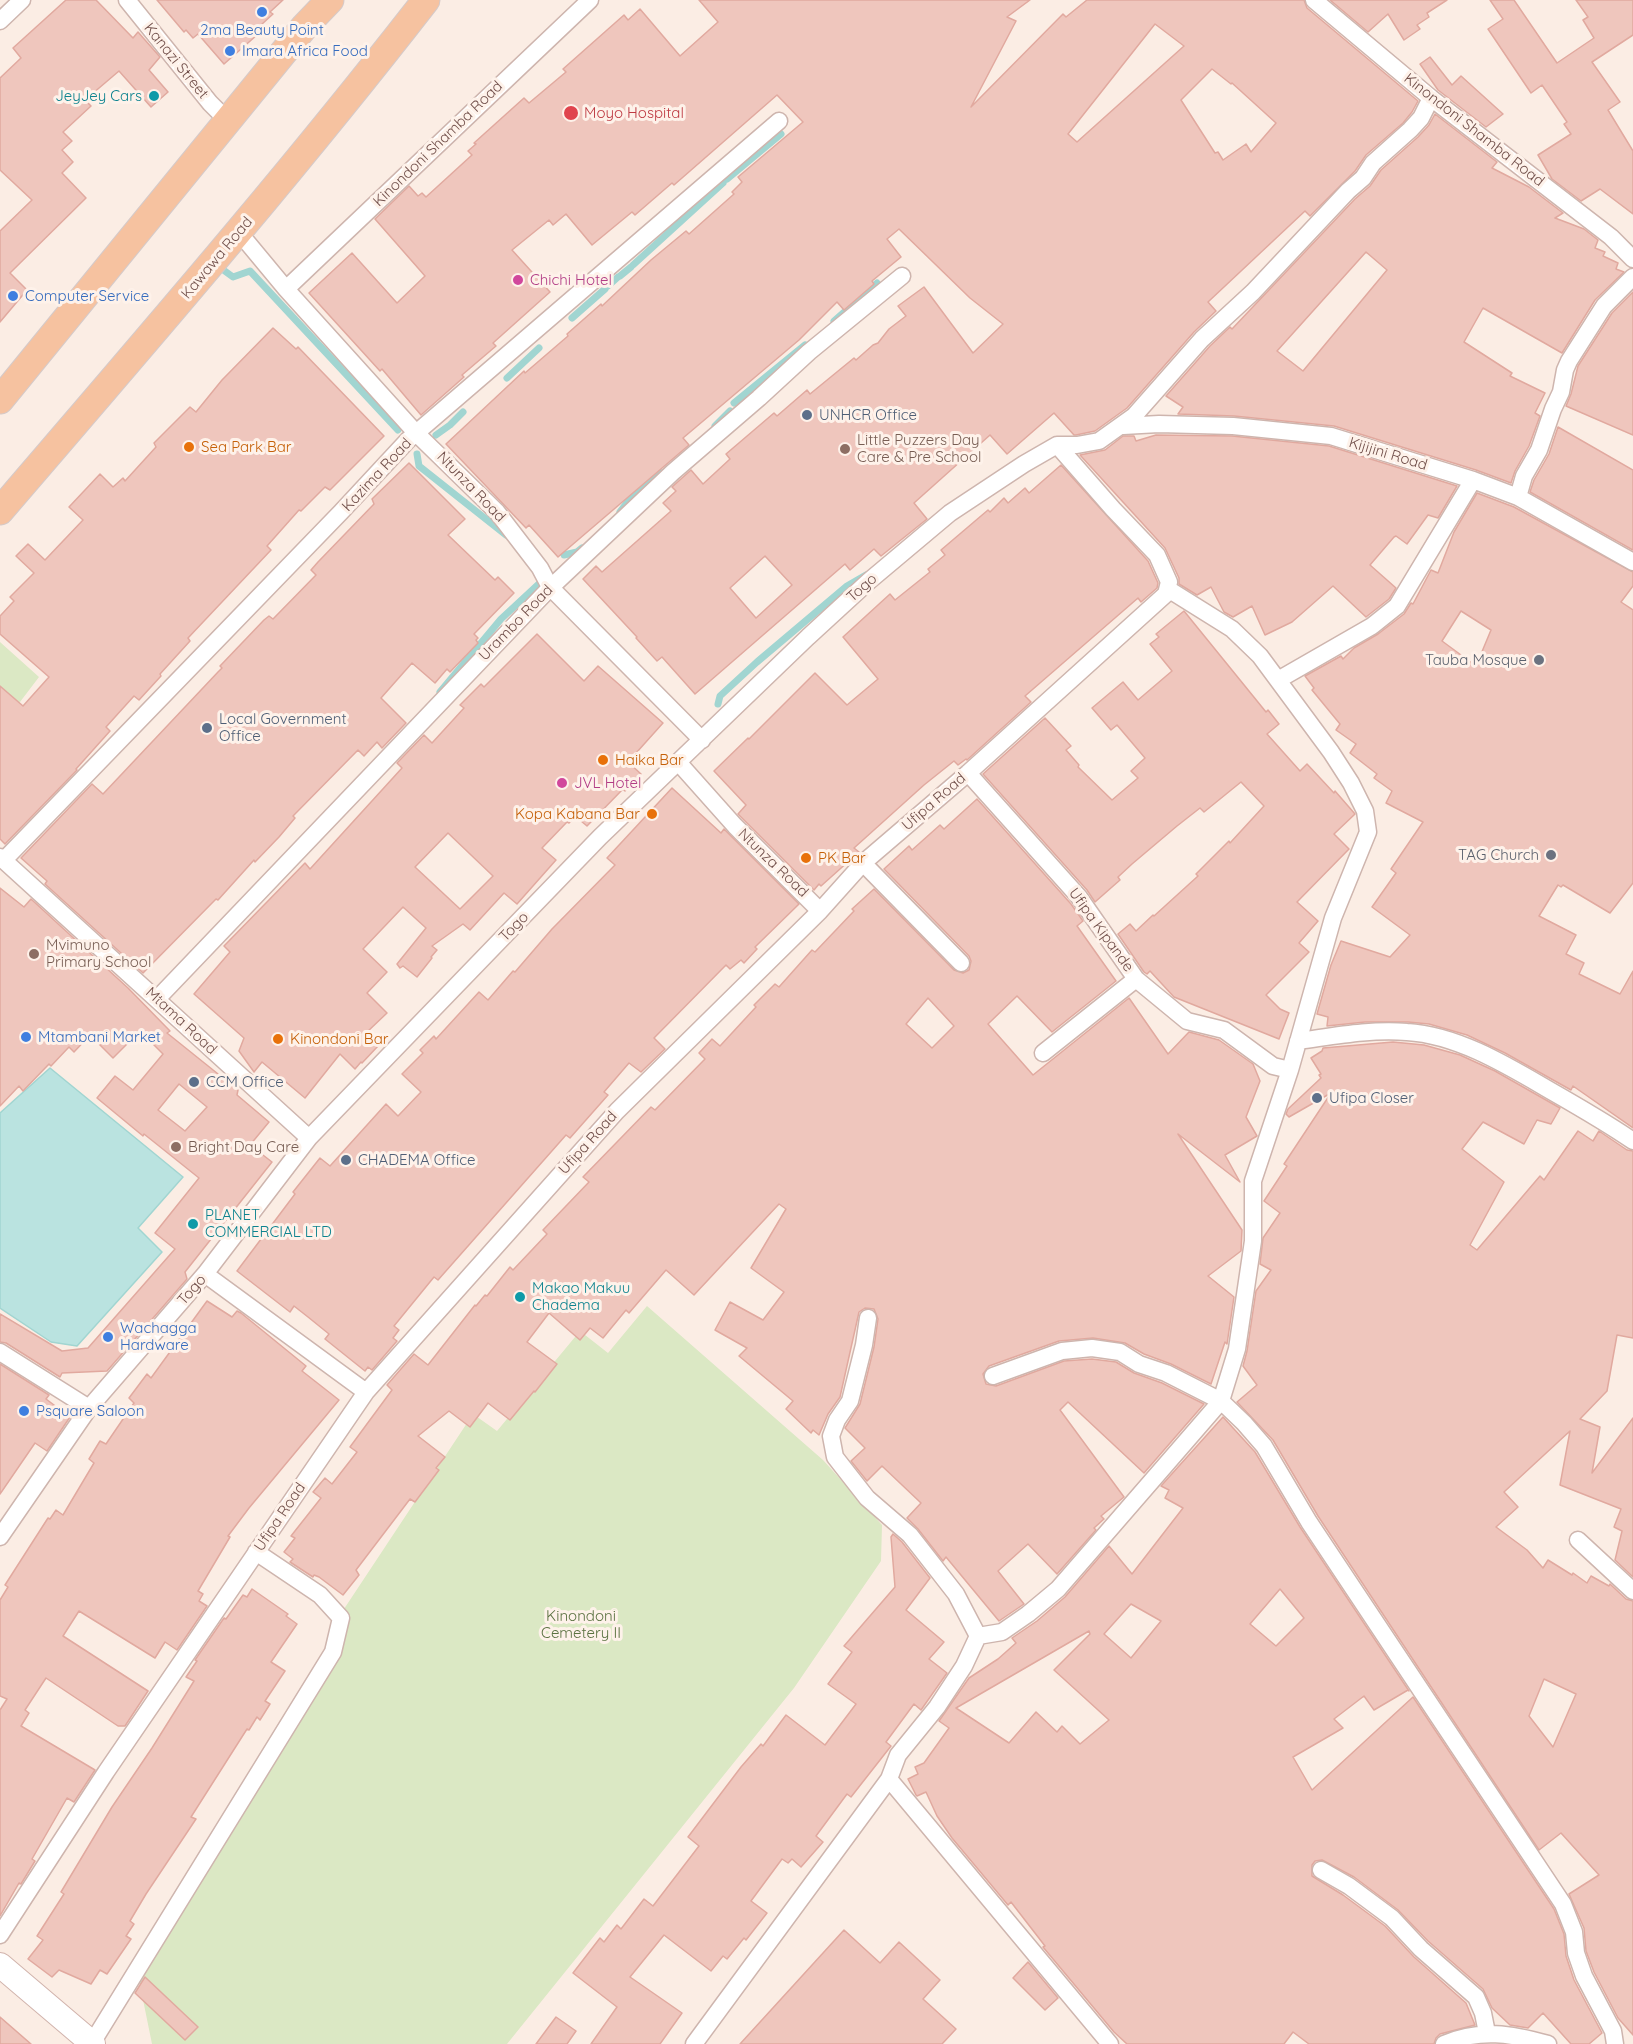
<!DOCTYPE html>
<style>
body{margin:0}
canvas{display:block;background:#fbede4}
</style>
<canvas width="1633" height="2044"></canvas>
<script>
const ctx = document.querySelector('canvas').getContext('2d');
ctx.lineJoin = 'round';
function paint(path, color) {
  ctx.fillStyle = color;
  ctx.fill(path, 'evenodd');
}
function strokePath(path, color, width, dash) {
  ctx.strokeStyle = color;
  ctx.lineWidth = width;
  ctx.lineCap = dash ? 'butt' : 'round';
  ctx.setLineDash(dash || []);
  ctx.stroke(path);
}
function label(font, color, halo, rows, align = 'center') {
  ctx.font = font + ' Quicksand,sans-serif';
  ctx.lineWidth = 6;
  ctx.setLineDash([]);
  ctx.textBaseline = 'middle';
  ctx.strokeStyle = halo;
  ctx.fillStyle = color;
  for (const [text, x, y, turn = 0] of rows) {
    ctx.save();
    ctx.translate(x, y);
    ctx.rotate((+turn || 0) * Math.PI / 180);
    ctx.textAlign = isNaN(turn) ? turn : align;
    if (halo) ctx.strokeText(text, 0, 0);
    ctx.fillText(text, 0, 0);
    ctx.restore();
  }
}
paint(new Path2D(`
 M0,642l39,35 -19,25 -9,8h-11z
 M647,1306l176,154 59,65 -1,36 -87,127 -287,356h-355l-14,-69 206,-334 -2,-29 131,-198 24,17 83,-100 28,22z`), '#dbe8c4');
const water = new Path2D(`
 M50,1068l133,109 -45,51 24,24 -85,94 -26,-4 -51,-34v-195z`);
paint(water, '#bae3e0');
strokePath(water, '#a1d5d1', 1.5);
strokePath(new Path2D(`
 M727,179l54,-45
 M633,265l90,-82
 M222,269l11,8 17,-6 148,159
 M620,276l11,-9
 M608,286l10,-9
 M572,318l33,-29
 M834,321l43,-38
 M507,378l32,-30
 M734,403l71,-58
 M715,426l15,-15
 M436,435l14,-10 13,-13
 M417,454l2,12 87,69
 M620,512c13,-17 21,-29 41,-39
 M564,555l13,-3 5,-4
 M440,692l61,-73 42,-39
 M718,704l2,-8 37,-34 90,-76 19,-11`), '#a1d5d1', 7);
const building = new Path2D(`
 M66,0h30l37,38 5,-6 22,25 -11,13 19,22 -17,15 -32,-36 -34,29 6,6 -28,26 9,9 -10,9 11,12 -11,11 24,25 -76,75 17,17 -27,32v-91l32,-31 -32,-30v-92l21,-20 -8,-10z
 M157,0h126l-13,12 3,2 -12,11 2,2 -7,7 1,1 -33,29 -26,-30 -5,4 -7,-8 -2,2z
 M699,0h331l-23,17 9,4 -45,86 92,-93 3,3 21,-17h217l3,8 111,93 -6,11 -9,11 -37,32 -11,16 -45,45 -5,-5 -97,91 8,9 -22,21 -67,76 -32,23 -19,4h-2l-20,-22 -47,41 -17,-19 -76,68 13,16 -46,37 -7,-7 -24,21 -5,-6 -150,130 -33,-37 -5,4 -21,-23 1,-1 -54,-58 13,-13 6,6 69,-61 -8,-8 13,-12 -4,-4 19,-17 12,14 27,-25 -4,-5 48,-41 3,3 30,-26 3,4 44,-36 2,2 17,-15 5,-2 11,-14 17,-13 -8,-10 26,-19 49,66 30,-29 -33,-26 -71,-69 -12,10 14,18 -29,24 2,3 -30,26 -7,-8 -38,38 -116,98 6,7 -131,112 -29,-32 -3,3 -80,-84 78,-73 1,2 43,-37 -1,-2 34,-30 1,2 49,-46 35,-29 3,3 45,-40 -2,-2 10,-10 -4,-5 65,-55 -26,-27 -103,90 -2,-2 -37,32 -3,-3 -40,33 -26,-31 -13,11 -4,-5 -37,30 38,42 -57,51 3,3 -34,29 2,2 -43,38 -39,-46 -2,2 -71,-78 43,-40 45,50 28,-27 -50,-57 34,-33 9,10 4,-3 4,4 46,-42 -4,-4 8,-7 -2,-1 50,-45 5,5 37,-31 -3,-3 61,-54 4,5 12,-11 40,47 38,-34zM1155,24l29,22 -107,96 -9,-8zM1212,69l19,15 1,-1 44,40 -25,29 -5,-8 -23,16 -5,-8 -3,1 -34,-53zM765,556l27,29 -36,33 -26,-30z
 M1330,0h117l-20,13 2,4 -12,8 3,4 -16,11 -16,-26 -20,18z
 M1490,0h24l43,63 37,-25 -11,-18 5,-3 -12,-17h57v35l-41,27 28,40 -12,8 25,41v63l-33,-25 -19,12 -29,-22 -14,-24 33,-21 -7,-10 3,-2 -25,-37 -11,8 -43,-64 15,-10z
 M1430,57l22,28 9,-9 42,38 -17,13 -48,-37 -18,-26z
 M1435,114l62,48 -5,6 37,19 34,26 -8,5 29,11 14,11 -3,8 10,4 -2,4 15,7 -2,6 8,3 -29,28 -33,53 -79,-45 -19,34 48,31 -2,3 35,17 -10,20 5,3 -11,30 -14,25 -4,12 -35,-13 -142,-44 -100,-10 -56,-2 5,-7 -17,-11 44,-50 20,-19 2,2 123,-130 15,-13 11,-16 37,-33 11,-12zM1366,252l21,18 -84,101 -26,-20z
 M1633,292v143l-67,-29 5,-12 7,-28 34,-53z
 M273,328l23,21 2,-2 86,89 -54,54 -5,-3 -24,24 -2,-1 -32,36 4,4 -83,88 2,3 -30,33 1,2 -22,24 -5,-4 -28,31 4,4 -34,38 1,1 -72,74 -5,-5v-153l23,20 26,-29 -49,-43v-18l14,-15 -4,-4 24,-24 -18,-17 12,-12 17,16 38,-40 -14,-13 31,-33 13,13 10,-9 2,3 31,-34 -2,-4 36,-36 6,5 26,-32z
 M1558,427l75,43v80l-103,-58 4,-12 15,-26z
 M1156,435l76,1 97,10 128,40 -19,32 -10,-3 -21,29 -11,-8 -2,1 -24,28 26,23 -7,11 -23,18 -33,-31 -41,36 -27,13 -13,-29 -19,11 -9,-5 -13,-25 -14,8 -18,-11v-6l-14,-30 -85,-93 25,-5 18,-14h11l2,5z
 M409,463l56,56 -17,16 47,45 3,-3 16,16 -40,41 4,4 -2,2 2,3 -28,29 -3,-3 -12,14 -23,-20 -31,35 25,25 -24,25 -5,-6 -13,14 -6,-6 -65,66 2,2 -16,19 -24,25 -1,-2 -36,40 -2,-1 -73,74 -98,-89 2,-3 -26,-23 71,-74 11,10 115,-122 4,-4 -2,-2 44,-46 5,-4 4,3 43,-44 -5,-5 7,-8 56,-58 -2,-5z
 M1061,465l87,96 10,22 -1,5 -16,14 -3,-4 -113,98 6,6 -64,58 -1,-1 -8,6 -4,-4 -30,24 -70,63 5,4 -38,34 -2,-2 -5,6 -76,-76 8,-9 -32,-34 34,-33 1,1 66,-66 32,32 31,-26 -35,-42 47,-43 5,6 35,-28 -2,-3 17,-14 -4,-5 47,-40 2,2 14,-14 4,5 17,-15 4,5z
 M1477,493l37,14 119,65v14l-12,16 12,8v273l-23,30 -47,-28 -2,2 -3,-2 -19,31 37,19 -10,19 18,9 -5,11 41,20 13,-23v157l-60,-42 -2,4 -66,-37 -38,-18 -38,-11 -21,-2h-43l-38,4 1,-9 -11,-3 14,-49 10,-24 49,16 20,-22 -38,-28 24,-34 -5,-4 32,-47 -37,-19 6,-12 -18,-13 3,-4 -27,-21 6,-9 -20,-14 4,-6 -28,-34 2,-2 -9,-12 36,-20 2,3 11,-11 24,-14 26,-20 7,-11 2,1 18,-34 7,3 16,-41zM1461,611l30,19 -15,36 -34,-25z
 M1184,611l82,101 2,-2 11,14 -12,10 33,37 7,-7 27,29 1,-2 20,23 -21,20 15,15 -52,53 21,19 -19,22 10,9 -43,43 14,14 9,4 -10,26 -105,-42 -24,-26 -3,3 -3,-2 -26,-38 12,-10 6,7 17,-16 1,1 44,-40 -2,-2 33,-33 1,2 34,-37 -23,-24 -37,30 -4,-4 -23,18 -45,38 -14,13 2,3 -25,22 -8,-12 -104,-116 62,-56 26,28 -5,4 13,15 -1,2 34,33 26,-22 -7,-7 14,-13 -28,-33 -6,5 -19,-22 31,-26 15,18 34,-29 -22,-27 9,-7 -3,-3z
 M537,634l47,47 14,-15 65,57 -35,39 13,12 -16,17 -2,-2 -36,37 -12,-10 -6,7 -2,-1 -25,26 14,12 -39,44 -13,-11 -34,37 -7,-6 -31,22 5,4 -6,7 1,1 -15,19 -14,-11 -3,2 -3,-4 29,-36 -23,-21 -40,42 24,23 -20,21 20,20 -21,20 13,12 -17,18 -1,-1 -6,7 -15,-15 -35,44 -43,-36 -8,10 -15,-21 5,-13 -50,-44 36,-42 -6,-6 81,-83 5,6 92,-101 -5,-5 27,-28 8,8 32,-35 -4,-3 21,-21 3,3zM448,833l45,43 -33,33 -45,-42z
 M672,788l49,45 3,-4 75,75 -44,43 2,2 -13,14 -3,-3 -11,9 -4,-4 -72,73 11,11 -24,23 -12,-9 -25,29 4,3 -38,43 -4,-3 -128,145 -4,-3 -40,49 5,4 -6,8 4,3 -25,29 -4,-3 -3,4 -40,-32 4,-5 -21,-17 -14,-11 -4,6 -53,-41 58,-77 -2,-2 27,-34 10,8 56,-62 12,12 23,-24 -19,-18 21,-21 -3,-3 14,-14 2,3 43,-47 9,8 25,-29 2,1 37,-43 63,-64 -8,-7z
 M977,799l94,105 12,17 -6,5 39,55 -64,51 -35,-36 -29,28 45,51 96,-77 39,56 21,-22 30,8 34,24 7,17 -14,36 11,19 -32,19 15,27 -62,-48 64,96 -1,21 -33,25 26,21 -7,47 -2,-2 -14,42 -40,-20 -27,-10 -19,-11 -32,-5 -34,3 -70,25 -6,8 3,10 10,2 68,-25 28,-2 24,3 18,11 28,10 42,21 -60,69 -76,-71 -8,8 64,87 -23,19 3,3 -10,9 2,2 -39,44 -29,-30 -30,27 26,33 -25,17 -53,-64 -3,4 -25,-32 -11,-11 14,-15 -39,-37 -15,15 -16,-20 14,-13 -20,-20 15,-24 14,-57 4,-28 -4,-10 -9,-1 -6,4 -19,85 -12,17 -9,21 -6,-5 -2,3 -25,-24 7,-8 -54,-45 8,-8 -32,-18 15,-28 33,18 21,-28 -33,-24 35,-59 -7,-5 -85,91 -28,-25 -37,43 -3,-3 -23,28 -13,-10 -10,12 -31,-27 -22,29 30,22 -22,28 -1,-1 -24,29 -22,-17 -18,24 -21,-16 -31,25 27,21 -9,11 3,2 -24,32 -5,-3 -54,71 3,5 -16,20 -24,-18 -5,-2 -1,2 -23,-15 3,-3 -9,-7 11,-14 -4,-2 30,-38 -8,-6 12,-14 7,6 25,-32 -7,-5 42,-57 -5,-5 27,-31 14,11 47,-60 1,1 9,-11 2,1 23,-29 3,3 34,-36 -4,-4 46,-48 -6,-5 68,-70 4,3 50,-51 -6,-6 13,-14 8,7 36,-39 -2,-2 21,-21 4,3 33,-37 3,2 39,-41 -2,-2 22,-20 80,81 9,3 6,-3 2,-9 -2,-5 -85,-87 25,-23 3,4 28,-25 4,4zM928,998l26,28 -22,22 -26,-24z
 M0,888l24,19 7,-8 97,89 42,43 -3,2 71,57 -1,5 32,27 -19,23 22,17 -87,110 2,7 -80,92 -45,2 -2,4 -54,-34 -6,-1v-28l62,37 26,-3 87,-99 -20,-16 44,-55 -55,-44 -1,2 -46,-38 18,-22 18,14 30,-36 -23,-23 -27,27 -23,-23 -16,17 -5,-5 -18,19 -2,-2 -26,27 -4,-5 -19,20zM179,1084l28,23 -22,24 -27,-21z
 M1393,1042l31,3 36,10 35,16 65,37 -9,16 -14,-4 -13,24 -41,-22 -21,27 42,33 -34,63 7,5 63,-74 4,4 34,-49 15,10 6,-10 28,19 6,1v187l-16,-3 -10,56 -27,28 20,8 -8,46 41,-55v159l-18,-17 7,-29 -8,-4 7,-18 -61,-24 10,-54 -66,61 14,15 -22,20 31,23 16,18 5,-8 24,15 1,-2 14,10 4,-7 18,10 1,-2 16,15 7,2v434l-15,-17 -24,-46 -8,-21 -2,-23 -15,-34 30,-19 -38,-42 -22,17 -221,-334 -45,-76 -36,-38 20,-17 -14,-19 4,-15 9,-60 15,-21 -11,-6 3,-26 17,-25 -16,-12 23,-35 -3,-2 47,-71 -42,24 -3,-3 2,-5 33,-31 -2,-3 2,-1 -10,-16 11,-7 1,-3zM1544,1679l32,15 -23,53 -24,-31z
 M207,1301l25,16 5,-6 4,2 65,53 -4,5 37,29 -90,108 -21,28 2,1 -32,54 5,3 -4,7 8,5 -30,44 -12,-8 -10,16 -76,-47 -16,25 85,55 -23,35h-7l-72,-48 -21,32 4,3 -8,13 74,44 -21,32 -7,-4 -35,61 3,2 -14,23 -2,-1 -19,33v-206l7,-11 -7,-3v-96l8,-13 -3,-2 43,-67 2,1 6,-9 7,5 31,-52 -5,-4 11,-18 6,3 28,-41 -5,-5 18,-24 4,4z
 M0,1364l49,31 -3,4 24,18 -23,34 -12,-8 -35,51z
 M1223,1417l32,35 45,75 109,164 -1,-1 -34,20 -10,-14 -30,23 9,9 -50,29 19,33 101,-93 141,212 10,25 2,22 8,24 28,53 -13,11h-18l-28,-31 -15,15 -18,-3 -18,-17 -9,-19 -55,-48 -30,-31 -44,-33 -32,-17 -7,1 -3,4v11l31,19 42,31 29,31 52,46 9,22 -35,9 -4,4 -2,6h-125l-16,-12 -9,12h-157l-13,-12 -71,-85 2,-1 -34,-44 -3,3 -56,-67 -15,-22 -11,-24 -9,4 -1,-1 -8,-16 10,-5 -3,-7 9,-4 25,-35 -10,-7 30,-43 29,-19 18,-16 -4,-5 25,-17 28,-24 44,-51 23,28 51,-66 -18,-10 4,-8 -8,-4zM1280,1589l24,29 -28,28 -26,-22zM1131,1604l30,17 -30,37 -27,-24zM1089,1631l1,3 -36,36 55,50 -29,24 -18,-18 -5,6 -21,-20 -27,31 -53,-35z
 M893,1534l9,8 28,36 -24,32 38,32 -15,17 18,14 -26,37 -7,-6 -28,38 5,4 -40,51 -4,-3 -31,42 7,6 -22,25 -9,-8 -4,4 -6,-4 -31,42 16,12 -21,27 -2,-2 -17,21 -4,-3 -12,15 -47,-36 -34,42 52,36 -22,31h-69l26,-37 -44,-34 27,-35 4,4 13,-17 4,4 23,-30 9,7 46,-60 -11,-9 53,-70 20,-23 2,2 23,-31 39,30 31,-41 -28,-20 24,-32 -8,-6 51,-59 -4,-50z
 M252,1589l36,25 -2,2 11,8 -26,38 14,9 -20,30 5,3 -10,16 -3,-3 -8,13 -2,-1 -56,88 5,2 -50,75 -16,27 4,3 -8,12 5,3 -24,35 -7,-4 -9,14 -32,-14 -7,7 -24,-18 15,-19 -6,-4 27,-42 -3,-2 51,-85 40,-59 42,-67 -8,-4 11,-16 -2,-1 29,-42 2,1 17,-24 4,2z
 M844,1930l36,33 19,-21 41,38 -17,19 33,30 -14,15h-202z
 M1028,1962l30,36 -13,12 -32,-32z
 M145,1977l53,50 -13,13 -50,-47z
 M0,2017l31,27h-31z
 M556,2017l20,14 -9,13h-31z`);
paint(building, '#efc6bd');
strokePath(building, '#e1a99f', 1.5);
const street = new Path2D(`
 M127,0l83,103 17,17
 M1314,0l117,98 180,139 22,22
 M0,21l22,-21
 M236,237l11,5 39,47 131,145 80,78 43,56 10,19 152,153
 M286,289l304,-289
 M1123,426l36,-2 74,2 98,10 142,44 45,17 115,65
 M1518,497l6,-21 15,-26 14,-41 8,-17 4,-22 4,-9 35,-55 29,-29
 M1278,680l94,-54 25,-20 76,-126
 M678,762l57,64 85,85
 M968,773l111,124 57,82 51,42 37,9 49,36 17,4
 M0,857l309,281
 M4,860l337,-348 67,-72 371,-319
 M863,863l98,100
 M157,999l391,-409 125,-118 86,-74 50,-46 93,-76
 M1298,1041c37,-5 72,-12 109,-9 51,3 101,34 144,59 28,16 56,32 82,50
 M1043,1053l93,-74
 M205,1274l161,118
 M0,1352l89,56
 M993,1376l69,-25 30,-3 28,4 19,12 27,9 55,28 23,22 20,23 45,76 254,382 11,28 2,21 8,23 29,55 2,13
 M0,1537l89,-129 116,-134 104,-136 291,-301 208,-200 61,-56 81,-68 74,-49 33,-19h20l22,-4 35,-25 68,-77 51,-47 95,-101 15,-13 10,-15 37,-33 11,-12 10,-20
 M1578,1540l55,51
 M978,1636l24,-4 26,-18 30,-25 163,-188 16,-52 16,-108v-60l37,-111 43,-152 35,-86 -3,-21 -14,-28 -20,-31 -71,-96 -28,-27 -64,-40
 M889,1779l221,265
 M1321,1870l28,16 43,32 29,31 55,48 7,16 4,20
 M0,1935l106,-163 260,-380 251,-281 203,-200 43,-48 105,-90 198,-179 3,-12 -12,-27 -44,-46 -56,-64
 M92,2043l241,-391 8,-34 -21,-23 -64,-43
 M694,2044l195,-265 9,-24 39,-48 27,-41 14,-30 -22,-42 -46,-59 -43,-37 -32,-41 -4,-21 6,-16 13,-19 14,-56 4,-27
 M1444,2044c36,-16 68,-10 104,0`);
const secondary = new Path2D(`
 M0,1965l93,79`);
const primary = new Path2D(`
 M0,400l305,-374 25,-26
 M0,511c145,-169 290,-336 426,-511`);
strokePath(street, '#ceb5ae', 19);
strokePath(secondary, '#d1b3ac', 26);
strokePath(primary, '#d5cac9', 29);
strokePath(street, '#fff', 16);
strokePath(secondary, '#fff', 24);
strokePath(primary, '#f6c2a0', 27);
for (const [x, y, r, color] of [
 [262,12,6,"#3f7fe0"],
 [230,51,6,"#3f7fe0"],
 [154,96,6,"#0f9aa8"],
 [571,113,8,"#e0444e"],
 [518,280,6,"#d1479c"],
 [13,296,6,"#3f7fe0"],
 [807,415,6,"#5c6f8a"],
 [189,447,6,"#e8710a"],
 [845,449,6,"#8d6e63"],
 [1539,660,6,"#6b7280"],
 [207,728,6,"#5c6f8a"],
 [603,760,6,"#e8710a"],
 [562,783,6,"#d1479c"],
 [652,814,6,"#e8710a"],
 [1551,855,6,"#6b7280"],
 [806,858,6,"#e8710a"],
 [34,954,6,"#8d6e63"],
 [26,1037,6,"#3f7fe0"],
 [278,1039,6,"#e8710a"],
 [194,1082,6,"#5c6f8a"],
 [1317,1098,6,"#5c6f8a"],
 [176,1147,6,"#8d6e63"],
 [346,1160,6,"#5c6f8a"],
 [193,1224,6,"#0f9aa8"],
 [520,1297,6,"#0f9aa8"],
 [108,1337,6,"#3f7fe0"],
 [24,1411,6,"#3f7fe0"]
]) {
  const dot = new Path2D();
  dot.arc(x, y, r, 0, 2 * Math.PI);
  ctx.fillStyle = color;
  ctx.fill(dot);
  strokePath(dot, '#fef2ea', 2);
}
label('15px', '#366cbe', '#fef2ea', [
 ["2ma Beauty Point",262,30,"center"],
 ["Imara Africa Food",242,51],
 ["Computer Service",25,296],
 ["Mtambani Market",38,1037],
 ["Wachagga",120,1328],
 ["Hardware",120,1345],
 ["Psquare Saloon",36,1411]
], 'left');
label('15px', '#72504b', '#fef2ea', [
 ["Kanazi Street",176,61,51],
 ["Kinondoni Shamba Road",1474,130,38],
 ["Kinondoni Shamba Road",438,144,-44],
 ["Kawawa Road",217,258,-50],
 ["Kijijini Road",1388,454,17],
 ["Kazima Road",377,475,-47],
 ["Ntunza Road",471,487,46],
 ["Togo",862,588,-42],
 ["Urambo Road",516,623,-46],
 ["Ufipa Road",934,802,-41],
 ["Ntunza Road",773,863,44],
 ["Togo",514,927,-46],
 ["Ufipa Kipande",1101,930,54],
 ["Mtama Road",181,1021,43],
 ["Ufipa Road",588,1143,-48],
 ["Togo",192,1290,-49],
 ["Ufipa Road",280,1517,-56]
]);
label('15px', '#0d838f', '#fef2ea', [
 ["JeyJey Cars",142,96,"right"],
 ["PLANET",205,1215],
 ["COMMERCIAL LTD",205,1232],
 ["Makao Makuu",532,1288],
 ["Chadema",532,1305]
], 'left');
label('15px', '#be3a42', '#fef2ea', [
 ["Moyo Hospital",584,113]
], 'left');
label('15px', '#b23c85', '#fef2ea', [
 ["Chichi Hotel",530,280],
 ["JVL Hotel",574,783]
], 'left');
label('15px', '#4e5e75', '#fef2ea', [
 ["UNHCR Office",819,415],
 ["Local Government",219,719],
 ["Office",219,736],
 ["CCM Office",206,1082],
 ["Ufipa Closer",1329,1098],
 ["CHADEMA Office",358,1160]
], 'left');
label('15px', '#785e54', '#fef2ea', [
 ["Little Puzzers Day",857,440],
 ["Care & Pre School",857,457],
 ["Mvimuno",46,945],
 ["Primary School",46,962],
 ["Bright Day Care",188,1147]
], 'left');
label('15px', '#c56008', '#fef2ea', [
 ["Sea Park Bar",201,447],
 ["Haika Bar",615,760],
 ["Kopa Kabana Bar",640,814,"right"],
 ["PK Bar",818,858],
 ["Kinondoni Bar",290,1039]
], 'left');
label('15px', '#5b616d', '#fef2ea', [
 ["Tauba Mosque",1527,660],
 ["TAG Church",1539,855]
], 'right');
label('15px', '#5b7241', '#fef2ea', [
 ["Kinondoni",581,1616],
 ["Cemetery II",581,1633]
]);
</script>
